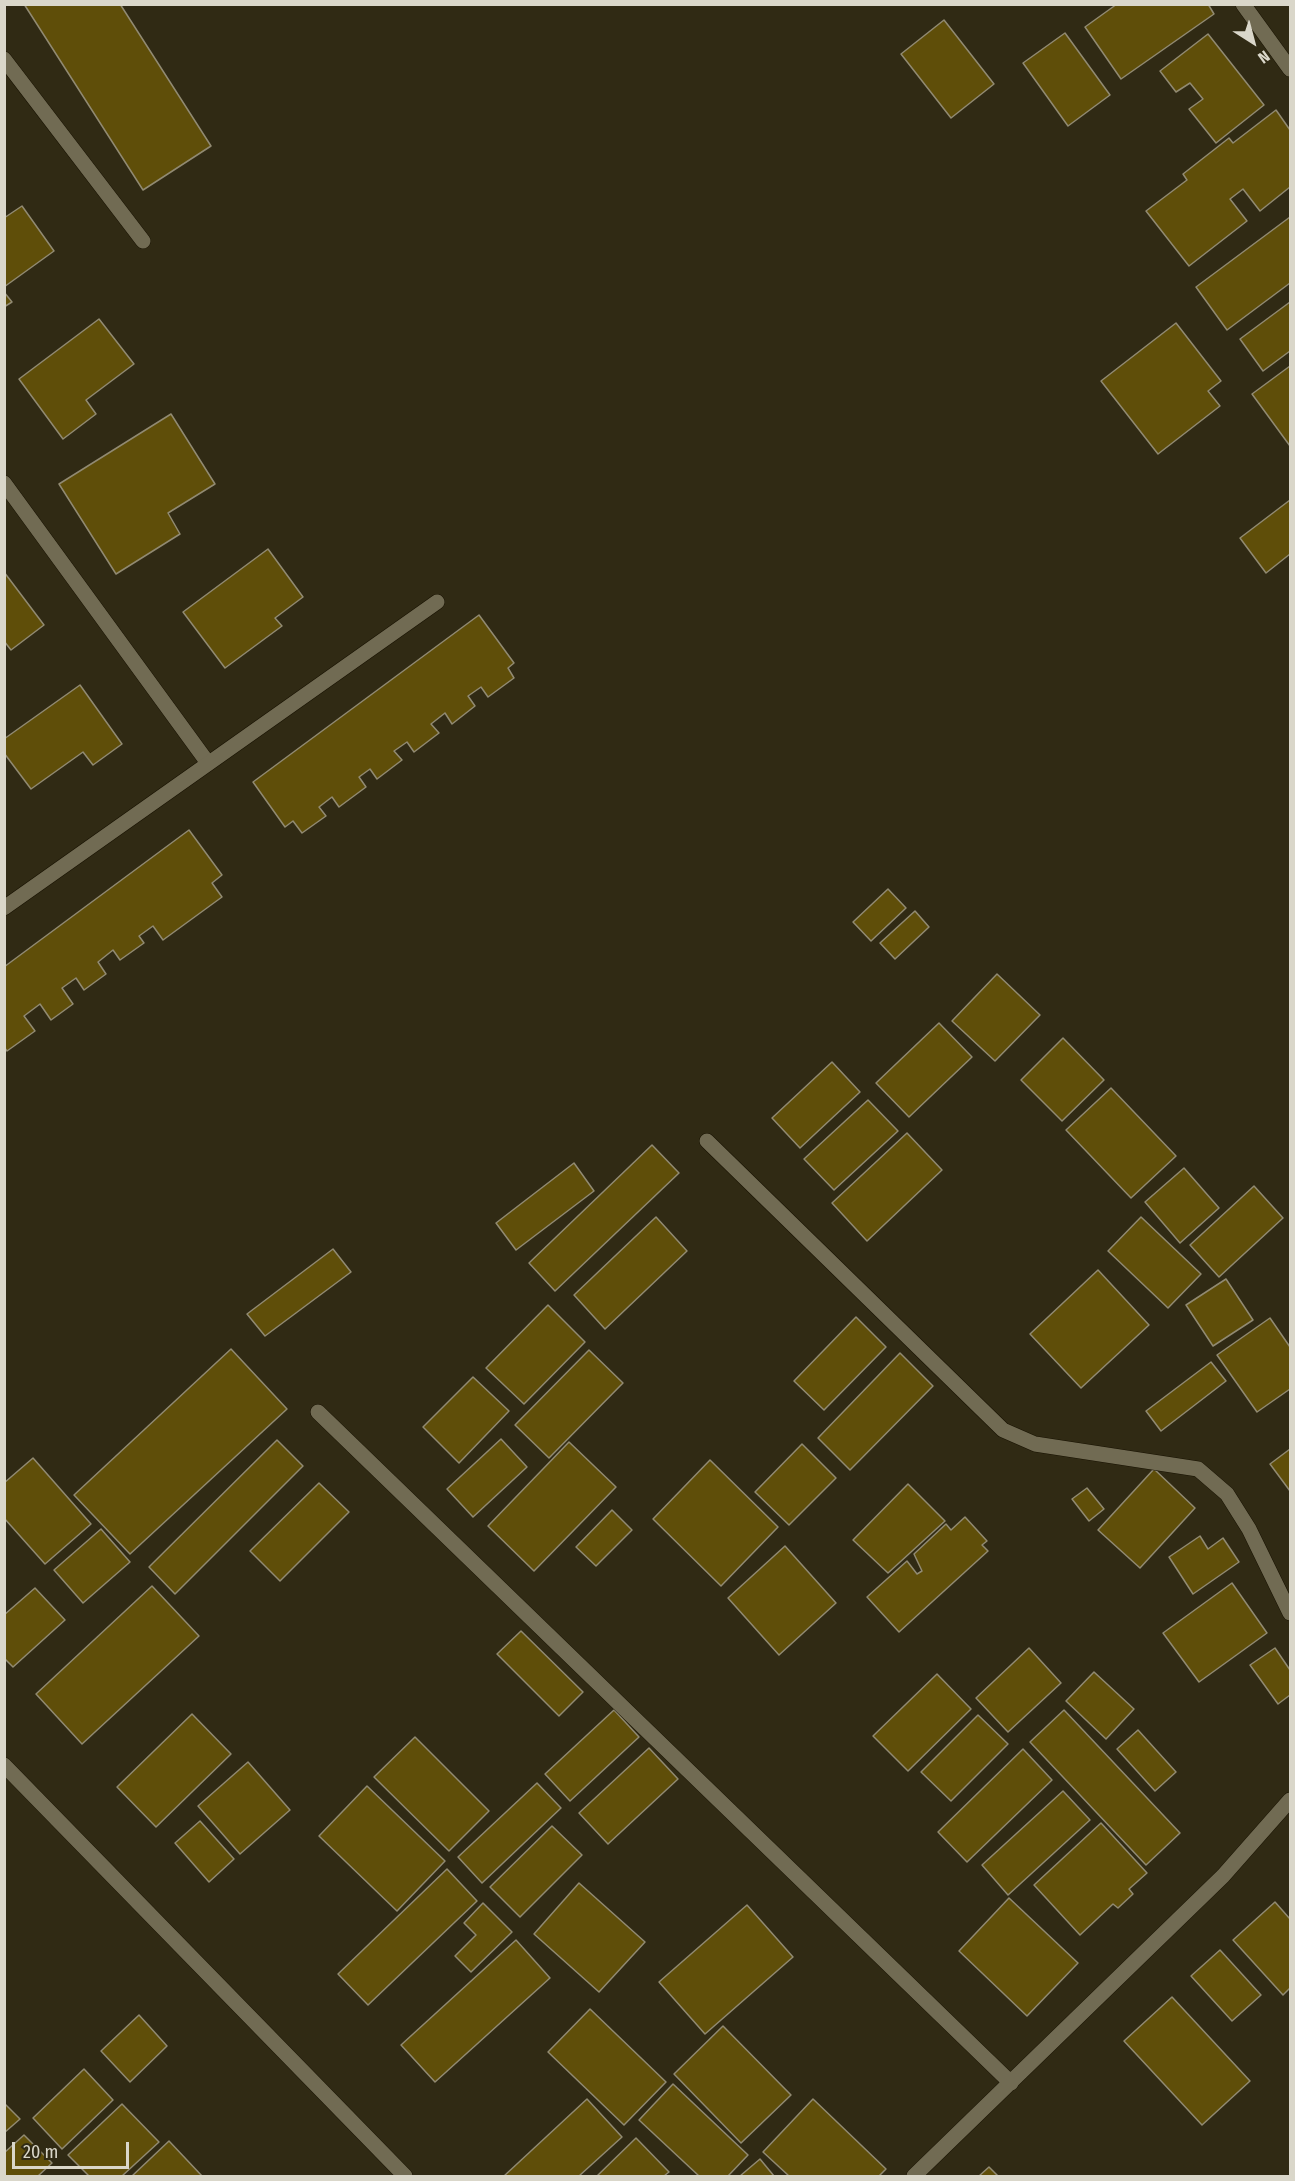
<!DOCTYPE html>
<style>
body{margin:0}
#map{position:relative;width:1295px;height:2181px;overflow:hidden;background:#302a14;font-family:"Fira Sans Condensed",sans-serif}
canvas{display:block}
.frame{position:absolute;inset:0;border:6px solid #dad7ca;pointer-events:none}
.north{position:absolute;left:1223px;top:12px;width:60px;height:60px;-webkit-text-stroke:4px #302a14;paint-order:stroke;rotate:144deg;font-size:16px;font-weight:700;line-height:24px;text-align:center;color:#dad7ca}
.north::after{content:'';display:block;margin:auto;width:21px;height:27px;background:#dad7ca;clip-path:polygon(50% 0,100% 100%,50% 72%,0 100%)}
.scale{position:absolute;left:12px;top:2142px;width:117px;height:27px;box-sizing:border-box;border:3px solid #dad7ca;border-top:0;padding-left:8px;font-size:18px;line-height:21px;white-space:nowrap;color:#dad7ca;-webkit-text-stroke:4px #302a14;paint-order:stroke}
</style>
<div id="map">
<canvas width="1295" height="2181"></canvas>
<div class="frame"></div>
<div class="north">N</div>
<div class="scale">20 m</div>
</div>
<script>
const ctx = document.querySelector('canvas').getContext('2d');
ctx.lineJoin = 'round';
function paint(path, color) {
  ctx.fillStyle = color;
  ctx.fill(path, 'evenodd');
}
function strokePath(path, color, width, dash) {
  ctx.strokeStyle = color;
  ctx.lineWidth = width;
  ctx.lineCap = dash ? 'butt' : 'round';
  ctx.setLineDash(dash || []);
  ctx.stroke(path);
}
const building = new Path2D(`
 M24,4h96l91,142 -68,44z
 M1117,4h91l6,10 -93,65 -36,-52z
 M944,20l50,64 -43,34 -50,-64z
 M1065,33l45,62 -42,31 -45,-63z
 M1208,34l56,71 -48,38 -27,-34 14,-10 -13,-16 -14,9 -16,-21z
 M1276,110l14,20v57l-30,24 -17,-22 -13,10 17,22 -58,45 -43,-55 41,-31 -4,-6 46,-36 4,5z
 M22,206l32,45 -50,36v-69z
 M1290,217v66l-63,47 -31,-43z
 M4,292l8,10 -8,5z
 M1290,302v49l-27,20 -23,-32z
 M99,319l35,45 -48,36 10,14 -33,25 -44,-60z
 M1176,323l45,58 -13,10 12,15 -62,48 -57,-73z
 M1290,366v80l-38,-52z
 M171,414l44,70 -47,29 12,21 -64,40 -57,-90z
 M1290,500v54l-24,19 -26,-35z
 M268,549l35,48 -28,21 7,8 -57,42 -42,-56z
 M4,572l40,53 -33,25 -7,-9z
 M479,615l35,48 -6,5 6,10 -26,19 -7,-10 -13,9 7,10 -23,18 -7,-11 -14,11 8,9 -25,19 -7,-10 -13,9 8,9 -25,19 -7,-10 -11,8 7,10 -27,20 -7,-10 -13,10 7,9 -24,17 -9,-12 -8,6 -32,-45z
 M80,685l42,59 -29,21 -10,-13 -52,37 -27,-36v-14z
 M189,830l33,45 -10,8 10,14 -59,43 -10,-14 -14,10 5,7 -24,17 -7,-10 -15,12 8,12 -22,16 -8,-12 -14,10 11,16 -22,16 -11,-16 -16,12 11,15 -28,20 -3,-4v-80z
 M888,889l18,19 -35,33 -18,-19z
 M915,911l14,16 -34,32 -15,-16z
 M997,974l43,41 -45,46 -43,-40z
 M939,1023l33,34 -63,60 -33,-34z
 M1063,1038l41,42 -42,41 -41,-41z
 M832,1062l28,30 -60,56 -28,-30z
 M1111,1088l65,68 -45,42 -65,-68z
 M868,1100l30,31 -64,59 -30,-31z
 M907,1133l35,37 -75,71 -35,-38z
 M652,1145l27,28 -124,118 -26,-28z
 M574,1163l20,28 -78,59 -20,-27z
 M1184,1168l35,40 -39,35 -35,-41z
 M1254,1186l29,32 -64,59 -29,-32z
 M656,1217l31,34 -82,78 -31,-34z
 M1141,1217l60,57 -33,34 -60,-57z
 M333,1249l18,23 -86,64 -18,-22z
 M1098,1270l51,55 -68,63 -51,-54z
 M1226,1279l27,41 -40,26 -27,-41z
 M548,1305l37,37 -61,62 -38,-36z
 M856,1317l30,30 -62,63 -30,-29z
 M1270,1318l20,29v42l-33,23 -40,-57z
 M231,1349l56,60 -157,145 -56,-59z
 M589,1350l34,33 -74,75 -34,-33z
 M900,1353l33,33 -83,84 -32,-32z
 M1211,1362l15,19 -65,50 -15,-20z
 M473,1377l36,34 -50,52 -36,-36z
 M501,1439l26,28 -54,50 -26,-28z
 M277,1440l26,26 -128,128 -26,-27z
 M569,1442l47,45 -82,84 -46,-45z
 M802,1444l34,34 -47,47 -34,-33z
 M1290,1449v42l-20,-27z
 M33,1458l58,66 -46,40 -41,-46v-35z
 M710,1460l68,67 -57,59 -68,-67z
 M1154,1469l41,39 -55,60 -42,-38z
 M319,1483l30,29 -69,69 -30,-30z
 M908,1484l37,37 -57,52 -35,-33z
 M1087,1488l17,21 -15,12 -17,-22z
 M612,1510l20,20 -36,36 -20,-19z
 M965,1517l22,24 -5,4 6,6 -89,81 -32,-35 40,-36 10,13 5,-3 -8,-17 32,-30 5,6z
 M101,1529l29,33 -47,41 -29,-33z
 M1200,1536l8,13 15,-11 16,24 -46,32 -24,-37z
 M785,1546l51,57 -57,52 -51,-57z
 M1232,1583l35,50 -68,49 -36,-49z
 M152,1586l47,50 -117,108 -46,-50z
 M35,1588l30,32 -52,47 -9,-9v-43z
 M521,1631l62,61 -24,24 -62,-62z
 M1029,1648l32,35 -53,49 -32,-34z
 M1275,1648l15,22v25l-12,9 -28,-39z
 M1094,1672l40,37 -28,30 -40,-38z
 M937,1674l34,35 -63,62 -35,-35z
 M614,1710l25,27 -69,64 -25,-27z
 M1064,1710l116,123 -34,32 -116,-123z
 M192,1714l39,40 -75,73 -39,-40z
 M978,1715l30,29 -57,57 -30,-29z
 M1138,1730l38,42 -21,19 -38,-42z
 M415,1737l74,74 -40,40 -75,-74z
 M649,1748l29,31 -70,65 -29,-31z
 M1023,1749l29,31 -85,82 -29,-30z
 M248,1762l42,48 -50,44 -42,-48z
 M537,1783l24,25 -79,75 -24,-26z
 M367,1786l78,75 -48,50 -78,-75z
 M1063,1791l27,29 -82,75 -26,-30z
 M200,1821l34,38 -25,23 -34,-39z
 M1101,1823l46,50 -18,16 4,5 -15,14 -5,-4 -33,31 -46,-50z
 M552,1826l30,29 -62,62 -30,-30z
 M447,1869l30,32 -109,104 -30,-31z
 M579,1883l66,59 -46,50 -65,-58z
 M1009,1898l69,65 -51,53 -68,-65z
 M1275,1902l15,17v69l-7,7 -50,-55z
 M483,1903l29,29 -41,40 -16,-16 21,-21 -12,-12z
 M747,1905l46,52 -88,77 -46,-52z
 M516,1940l34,38 -115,104 -34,-37z
 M1220,1950l41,45 -29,26 -41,-45z
 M1172,1997l78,84 -48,44 -78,-84z
 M590,2009l76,73 -42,43 -76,-73z
 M139,2015l28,31 -37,36 -29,-31z
 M723,2026l68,69 -50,48 -67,-69z
 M84,2069l29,31 -51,49 -29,-31z
 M673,2084l75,71 -20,21h-29l-60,-56z
 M587,2099l35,38 -43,39h-75z
 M813,2099l73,70 -7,7h-90l-26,-24z
 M4,2103l16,16 -16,14z
 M122,2104l37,38 -37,34h-33l-21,-21z
 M24,2135l28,28 -14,13h-34v-23z
 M636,2138l33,34 -5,4h-67z
 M169,2141l33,35h-70z
 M760,2159l14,17h-34z
 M989,2167l9,9h-19z`);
paint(building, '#5f4e09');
strokePath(building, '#918a72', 1.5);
const lane = new Path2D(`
 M4,59l139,182
 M4,483l204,280`);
const street = new Path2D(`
 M1243,4l47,65
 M4,908l433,-306
 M707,1141l296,289 32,14 163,25 29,25 22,35 41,84
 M318,1412l693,671
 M4,1765l401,411
 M914,2176l309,-300 67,-76`);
strokePath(lane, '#181201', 16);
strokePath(street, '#181201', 16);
strokePath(lane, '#716b53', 15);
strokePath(street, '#716b53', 15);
</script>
